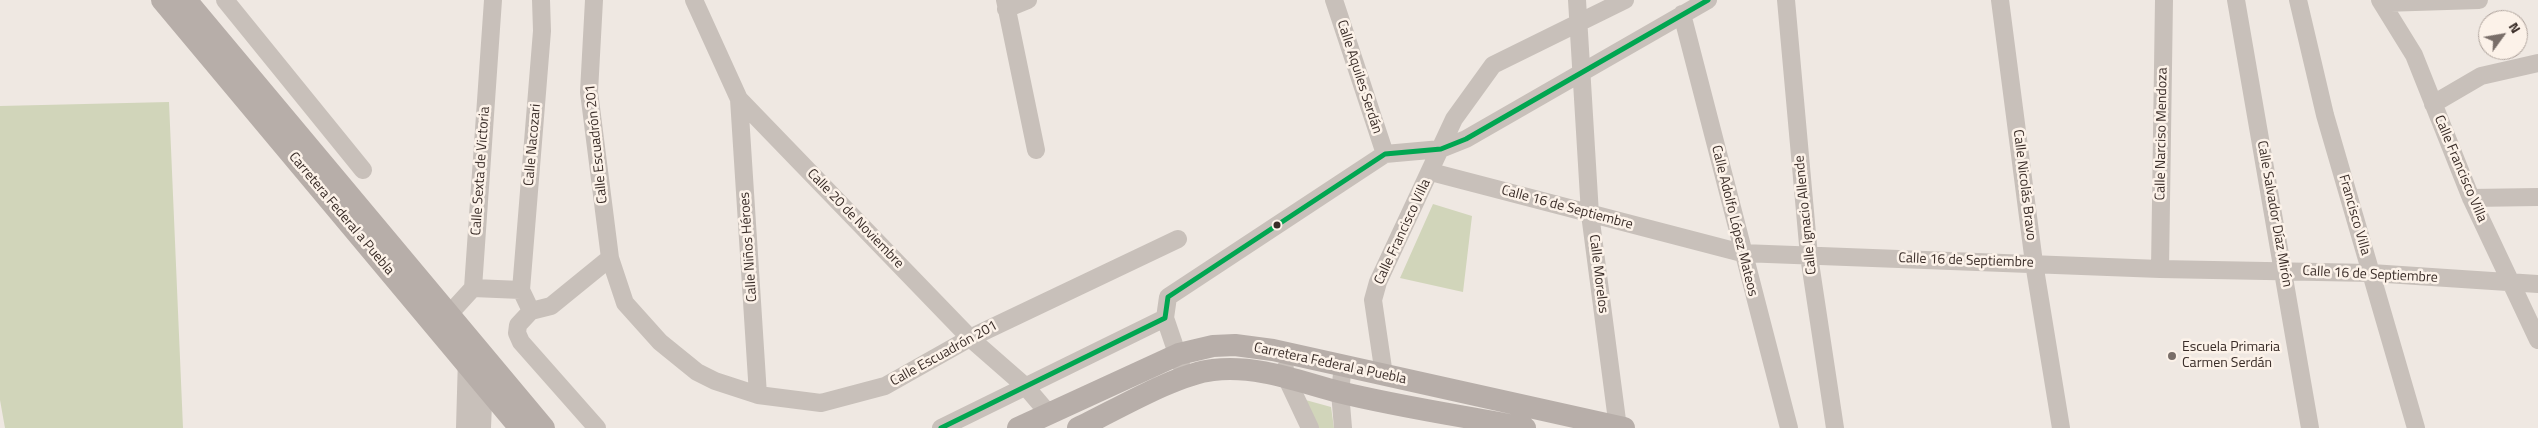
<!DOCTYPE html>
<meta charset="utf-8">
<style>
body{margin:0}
#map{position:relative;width:2538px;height:428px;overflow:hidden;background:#efe8e2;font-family:"Titillium Web",sans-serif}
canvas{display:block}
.north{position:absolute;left:2478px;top:10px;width:50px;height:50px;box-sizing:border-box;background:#fcf2e9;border:1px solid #aea39c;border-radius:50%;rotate:58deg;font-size:14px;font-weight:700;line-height:20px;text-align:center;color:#3a2d28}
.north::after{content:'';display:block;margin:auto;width:18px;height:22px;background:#796e69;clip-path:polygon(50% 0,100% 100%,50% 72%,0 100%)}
</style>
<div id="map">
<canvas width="2538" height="428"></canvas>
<div class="north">N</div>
</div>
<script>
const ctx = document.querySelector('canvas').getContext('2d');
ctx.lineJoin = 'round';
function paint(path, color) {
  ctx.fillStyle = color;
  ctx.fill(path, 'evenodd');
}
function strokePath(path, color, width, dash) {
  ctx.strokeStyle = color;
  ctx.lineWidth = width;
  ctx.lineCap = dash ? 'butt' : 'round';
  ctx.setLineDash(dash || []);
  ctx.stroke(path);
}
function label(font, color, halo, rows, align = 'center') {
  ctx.font = font + ' "Titillium Web",sans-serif';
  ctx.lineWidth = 5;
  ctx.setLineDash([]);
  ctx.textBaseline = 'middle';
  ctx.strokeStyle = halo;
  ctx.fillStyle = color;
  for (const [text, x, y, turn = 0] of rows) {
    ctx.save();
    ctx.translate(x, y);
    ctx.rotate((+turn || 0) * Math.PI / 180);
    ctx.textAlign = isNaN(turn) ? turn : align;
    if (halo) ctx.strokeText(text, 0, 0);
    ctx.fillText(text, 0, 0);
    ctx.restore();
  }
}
paint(new Path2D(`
 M169,102l14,326h-178l-5,-28v-294z
 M1433,204l39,12 -9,76 -63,-14z
 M1302,399l29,8 3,21h-18z`), '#d1d5ba');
strokePath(new Path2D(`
 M225,0l138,170
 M594,0l-5,92 21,166 15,45 35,39 37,30 18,9 43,14 63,8 64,-17 85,-48 208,-99
 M694,0l45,99 231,239 56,49 23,27
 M1005,0l31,150
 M1334,0l51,154
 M1577,0l13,214 28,214
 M1786,0l23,256 26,172
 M2000,0l34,263 27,165
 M2236,0l74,428
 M2298,0l27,115 91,313
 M2380,0l34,55 57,143 67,142
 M2383,3l96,-3
 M1006,9l22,-9
 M1682,14l107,414
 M739,99l19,296
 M2433,104l48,-28 57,-13
 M1431,172l311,81 418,16 211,4 167,11
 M2471,198l67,-1
 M2160,269l4,-269
 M473,288l48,2 10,21 20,-5 59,-48
 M521,290l21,-259 -1,-31
 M531,311l-13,14 -1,8 4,9 76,86
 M1165,318l16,47
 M442,322l31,-34 20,-288
 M1343,365l-3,27 3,36
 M1285,369v6l25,53
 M1384,375l-11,-75 5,-18 76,-163 39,-54 132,-65
 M465,428l2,-71
 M482,428l2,-49
 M941,428l224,-110 3,-21 217,-143 56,-5 25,-10 242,-139`), '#c8c0ba', 18);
strokePath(new Path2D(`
 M162,0l358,428
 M186,0l358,428
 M1018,428l161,-74 34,-8 22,-1 38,5 351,78
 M1078,428c36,-17 98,-54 135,-58 45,-5 84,11 126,22 61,15 124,24 186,36`), '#b7aea9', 22);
strokePath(new Path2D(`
 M941,428l224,-110 3,-21 217,-143 56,-5 25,-10 242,-139`), '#00a651', 5);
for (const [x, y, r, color] of [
 [1277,225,4.5,"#3a2d28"],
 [2172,356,5,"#796e69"]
]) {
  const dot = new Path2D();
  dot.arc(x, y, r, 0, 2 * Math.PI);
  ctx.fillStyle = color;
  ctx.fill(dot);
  strokePath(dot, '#fcf2e9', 2);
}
label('14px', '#3a2d28', '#fcf2e9', [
 ["Calle Aquiles Serdán",1359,77,72],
 ["Calle Narciso Mendoza",2162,134,-89],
 ["Calle Escuadrón 201",597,144,-96],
 ["Calle Nacozari",533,145,-85],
 ["Calle Francisco Villa",2460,169,67],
 ["Calle Sexta de Victoria",481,171,-86],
 ["Calle Nicolás Bravo",2024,185,83],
 ["Calle 16 de Septiembre",1567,208,15],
 ["Carretera Federal a Puebla",341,214,50],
 ["Calle Salvador Díaz Mirón",2274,214,80],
 ["Calle Ignacio Allende",1806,215,-96],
 ["Francisco Villa",2354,215,74],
 ["Calle 20 de Noviembre",855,219,46],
 ["Calle Adolfo López Mateos",1734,221,76],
 ["Calle Francisco Villa",1403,232,-65],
 ["Calle Niños Héroes",749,247,-94],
 ["Calle 16 de Septiembre",1966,261,2],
 ["Calle Morelos",1598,274,83],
 ["Calle 16 de Septiembre",2370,275,3],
 ["Calle Escuadrón 201",944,354,-29],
 ["Carretera Federal a Puebla",1330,364,12]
]);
label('14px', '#3a2d28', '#fcf2e9', [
 ["Escuela Primaria",2182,348],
 ["Carmen Serdán",2182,364]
], 'left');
</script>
